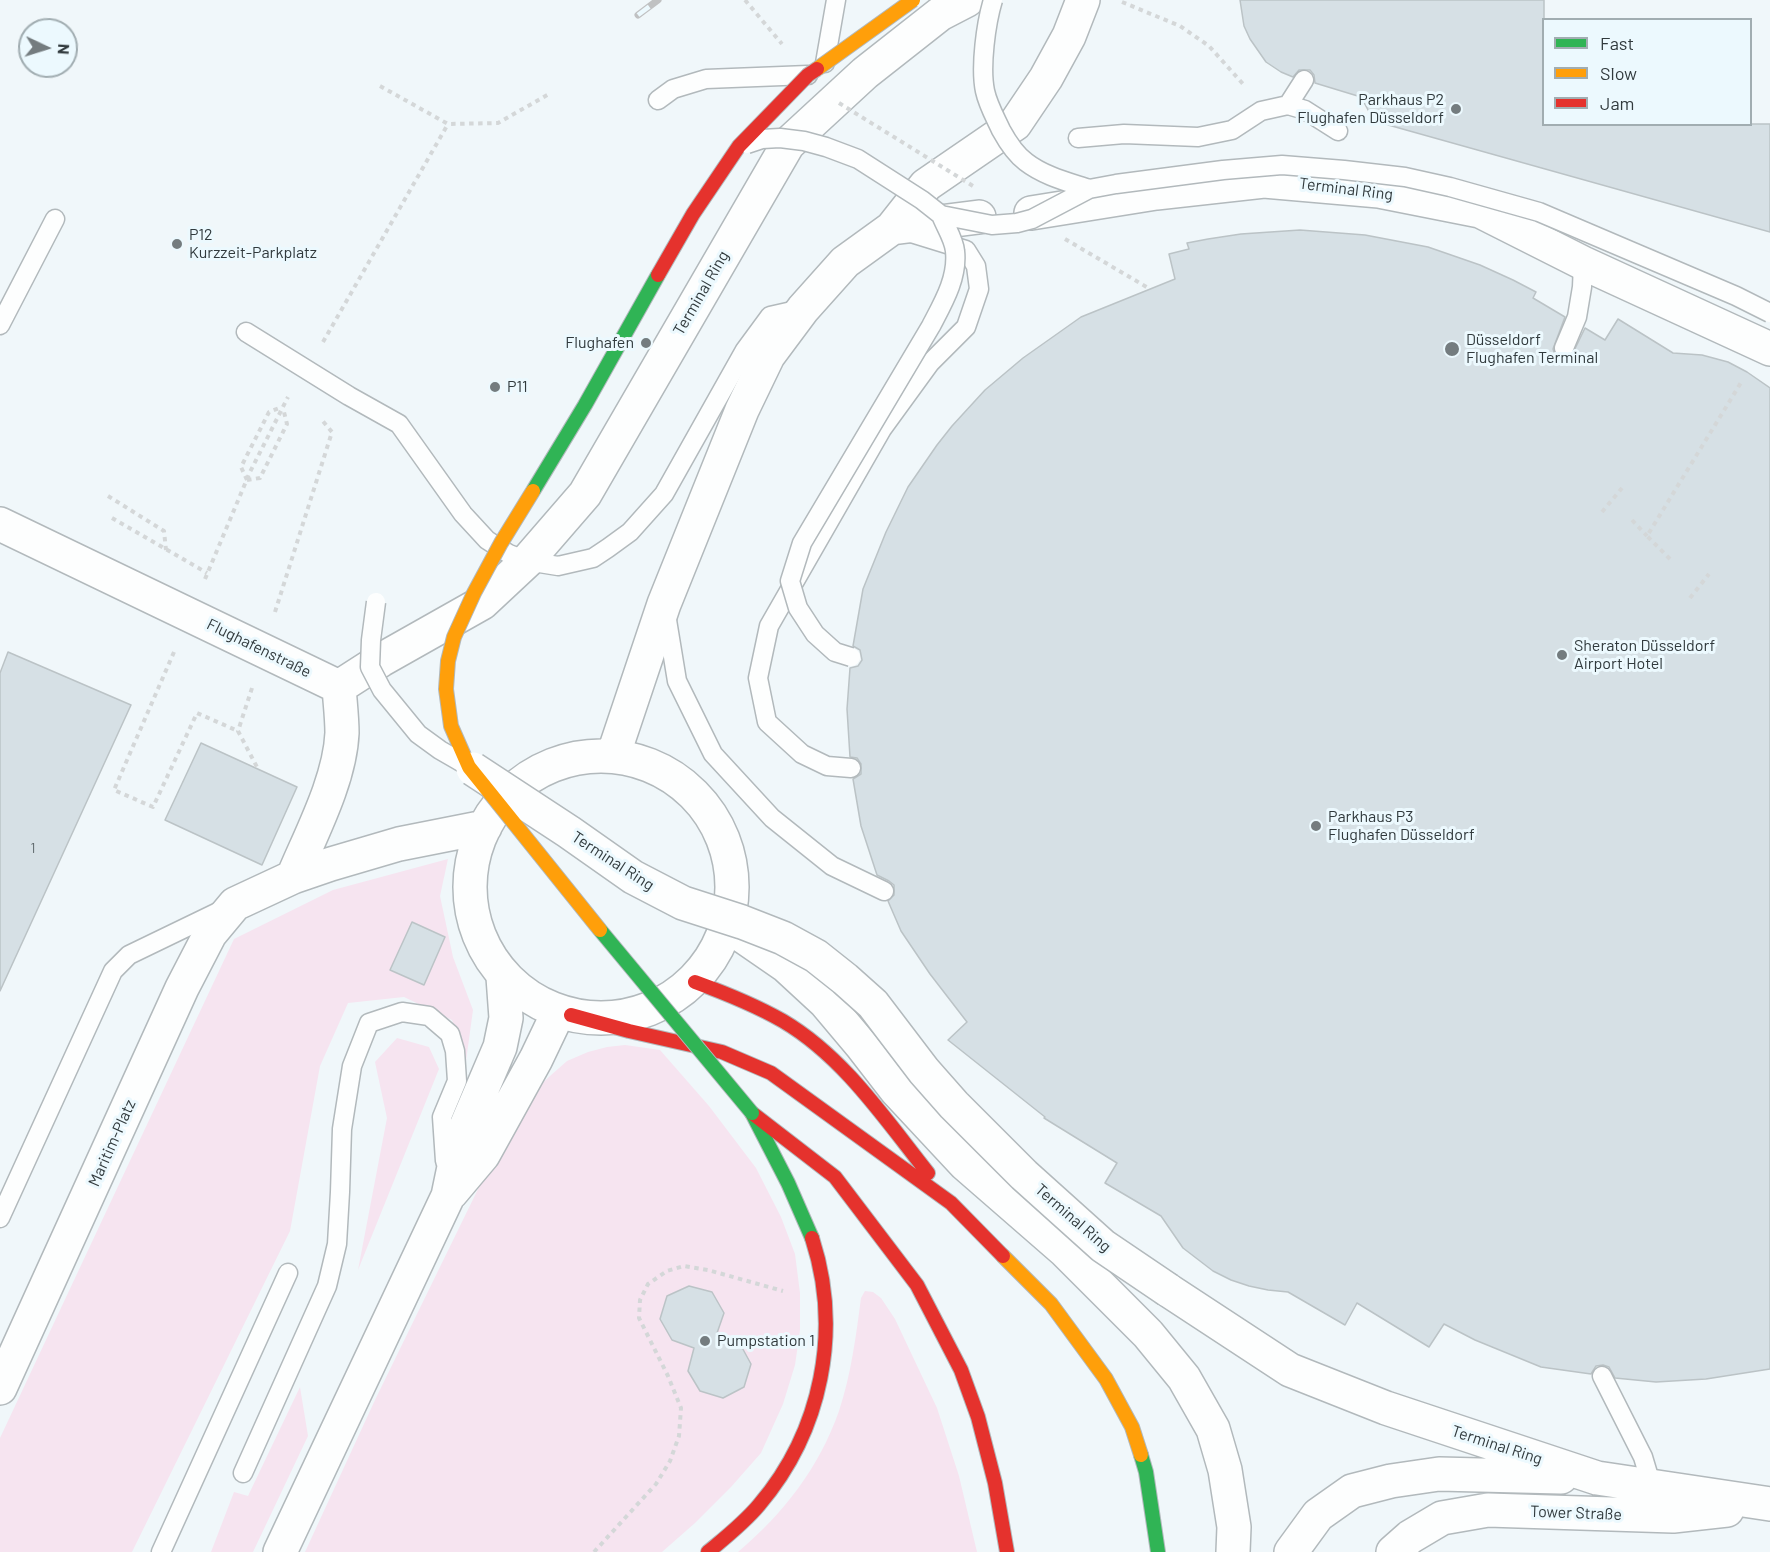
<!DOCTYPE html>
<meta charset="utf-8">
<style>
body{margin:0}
#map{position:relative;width:1770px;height:1552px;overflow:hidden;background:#f0f7fa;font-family:Barlow,sans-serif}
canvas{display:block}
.legend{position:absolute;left:1542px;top:18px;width:210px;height:108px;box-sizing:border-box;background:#ecf9fe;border:2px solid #a1adb1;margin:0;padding:8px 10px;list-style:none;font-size:18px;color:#313a3d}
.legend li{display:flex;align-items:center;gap:12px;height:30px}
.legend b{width:30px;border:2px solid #a1adb1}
.north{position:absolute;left:18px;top:18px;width:60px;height:60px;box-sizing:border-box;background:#ecf9fe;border:2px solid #a1adb1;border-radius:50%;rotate:94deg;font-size:16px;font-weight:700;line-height:24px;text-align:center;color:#313a3d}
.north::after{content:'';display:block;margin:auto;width:21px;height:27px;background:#747c7f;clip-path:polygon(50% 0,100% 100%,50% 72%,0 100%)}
</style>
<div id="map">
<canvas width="1770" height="1552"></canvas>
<ul class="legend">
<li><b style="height:8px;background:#30b455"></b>Fast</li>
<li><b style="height:8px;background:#ff9f0a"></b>Slow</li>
<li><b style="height:8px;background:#e5322d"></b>Jam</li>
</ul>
<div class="north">N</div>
</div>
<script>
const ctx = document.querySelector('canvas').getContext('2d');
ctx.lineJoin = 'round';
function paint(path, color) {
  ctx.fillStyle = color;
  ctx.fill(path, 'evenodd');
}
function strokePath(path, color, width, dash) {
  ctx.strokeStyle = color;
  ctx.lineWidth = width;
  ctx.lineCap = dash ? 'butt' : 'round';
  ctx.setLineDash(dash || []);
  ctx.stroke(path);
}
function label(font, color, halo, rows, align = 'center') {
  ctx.font = font + ' Barlow,sans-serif';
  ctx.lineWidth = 6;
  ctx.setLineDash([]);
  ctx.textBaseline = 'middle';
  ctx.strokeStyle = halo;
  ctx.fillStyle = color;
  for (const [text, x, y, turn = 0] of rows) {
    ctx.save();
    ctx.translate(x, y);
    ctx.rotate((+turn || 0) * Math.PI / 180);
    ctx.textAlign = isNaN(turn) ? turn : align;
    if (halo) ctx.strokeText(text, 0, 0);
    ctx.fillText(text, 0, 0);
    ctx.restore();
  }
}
paint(new Path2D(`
 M448,859l-8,37 13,61 20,53 -7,51 -14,-41 -48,-23 -56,6 -28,63 -30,165 -158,321h-132v-114l234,-499 99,-49z
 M397,1038l32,9 10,22 -81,201 29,-152 -12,-56z
 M625,1045l35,5 49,56 47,62 25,49 14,37 5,39v37l-5,35 -12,39 -22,49 -30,34 -36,36 -33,29h-357l70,-152 126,-258 24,-42 25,-24 17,-15 21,-9 19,-5z
 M865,1291l8,1 8,6 14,21 42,89 22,68 18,76h-239c45,-38 81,-84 101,-141 12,-36 17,-75 22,-113z
 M300,1387l8,49 -55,116h-42l23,-60 14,4z`), '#f6e4f0');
const building = new Path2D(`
 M1240,0h304v124h226v108l-396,-111 -13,-24 -46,-14 -1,-8 -4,-5h-11l-6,7 -12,-5 -15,-10 -16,-23 -6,-13z
 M1300,230l65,5 63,12 52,18 33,15 23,12 -3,6 32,19 -12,32 2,6 5,4h6l5,-2 14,-29 20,12 13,-21 55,34 29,2 26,7 19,10 23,16v981l-64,10 -50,3 -41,-4 -6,-11 -6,-2 -7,1 -5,8 -50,-7 -66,-27 -31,-16 -15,23 -72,-44 -12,22 -57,-33 -20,-2 -19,-4 -18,-6 -18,-9 -30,-23 -22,-32 -56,-33 12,-20 -73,-45 1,-1 -97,-77 19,-18 -37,-48 -29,-43 -13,-30 6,-6v-10l-5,-4 -12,-6 -16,-49 -8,-47 8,-5v-10l-4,-6 -7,-1 -3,-48 3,-41 8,-2 4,-6 -2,-10 -7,-4 10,-57 23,-57 22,-45 29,-42 15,-19 33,-36 38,-32 58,-41 94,-38 -6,-25 20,-5 -2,-6 21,-4 33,-5z
 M8,652l123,53 -131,286v-318z
 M201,743l96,44 -35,78 -97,-45z
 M412,922l33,15 -21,48 -34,-15z
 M689,1286l23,6 12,21 -8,23 23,6 12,22 -7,23 -21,11 -23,-7 -12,-20 6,-23 -22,-8 -12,-21 7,-23z`);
paint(building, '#d6e0e5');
strokePath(building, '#bbc3c6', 1.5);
const lane = new Path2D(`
 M825,63l11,-63
 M658,100l15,-11 33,-10 102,-4
 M1288,105l16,-25
 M1078,138l46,-4 74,3 34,-7 29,-19 27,-6 17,5 33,21
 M0,325l55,-106
 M246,332l103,64 50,28 64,90 24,26 22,14 18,7 31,5 35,-8 15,-10 22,-16 34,-38 81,-144 25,-34 31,-7
 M1564,348l13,-31 5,-30 1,-24
 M666,614l11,67 36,73 59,64 60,48 52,25
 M851,768l-24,-2 -25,-12 -35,-32 -9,-44 11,-52 113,-197 48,-66 36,-36 13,-38 -3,-23 -10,-16 -55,-17
 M0,1218l113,-247 16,-16 91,-44
 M1602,1376l41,81 9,30
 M243,1473l84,-187 10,-42 3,-52 2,-63 10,-63 17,-43 33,-11 27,4 21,18 5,17 2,30 -15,36 3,44
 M161,1552l127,-279`);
const street = new Path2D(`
 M1031,213l125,-20 108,-12 115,10 101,20 103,52 187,86
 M892,228l87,-11
 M0,524l339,163
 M339,687l42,-27 101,-57 45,-42 58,-67 203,-350 77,-71 75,-59 27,-14
 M470 887a131 131 0 1 1 262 0a131 131 0 1 1-262 0Z
 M613,756l51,-152 78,-194 26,-54 35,-47 42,-47 47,-34 34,-43 89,-61 31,-46 23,-42 14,-36
 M293,877c18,-43 47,-97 49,-144 0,-15 -2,-31 -3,-46
 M728,926l58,40 39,36 37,44 34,44 69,74 100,87 83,83 36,44 29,51 12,41 9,57 -1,25
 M451,1193l32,-38 53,-96 22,-46
 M1168,1290l122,80 96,38 211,70 173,26
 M0,1388l182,-400 28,-54 25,-30 58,-27 38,-13 68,-20 86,-17
 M280,1552l168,-356 11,-53 41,-96 6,-29 -3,-41
 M1291,1552l27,-37 34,-24 39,-10 48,-7 122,3
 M1393,1552l17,-15 32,-19 46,-8 185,6 54,-6`);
const fast = new Path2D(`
 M752,1113l36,70 24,55
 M1141,1455l5,17 12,80`);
const slow = new Path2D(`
 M1003,1256l48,48 55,75 26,48 9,28`);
const jam = new Path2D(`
 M695,982c30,11 60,23 88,39 61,36 102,98 145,152
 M571,1015l58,16 93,21 49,21 180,130 52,53
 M752,1113l83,64 82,108 44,85 17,47 17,66 12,69
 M708,1552c18,-15 36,-29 51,-47 63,-74 83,-175 53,-267`);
strokePath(lane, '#b2b9bc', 21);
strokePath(street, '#b2b9bc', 36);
strokePath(fast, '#b2b9bc', 16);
strokePath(slow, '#b2b9bc', 16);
strokePath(jam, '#b2b9bc', 16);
strokePath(new Path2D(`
 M1122,2l58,24 29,20 34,38
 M380,86l68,38 50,-1 51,-29
 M323,342l125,-218
 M247,480l13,-2 27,-54 -4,-16
 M247,480l-6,-13 28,-55 13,-5
 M108,496l56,35 2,19
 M1602,512l20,-24
 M112,518l95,55
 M1632,520l15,16
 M1670,559l-23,-23 95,-155
 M205,579l45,-107 38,-75
 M1690,598l19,-24
 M275,612l57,-180 -11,-13
 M174,652l-60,138 39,17 44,-94 41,18
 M252,688l-14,43 20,38
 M594,1552l62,-68 14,-23 9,-25 2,-28 -13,-32 -29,-58 1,-18 8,-16 19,-13 17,-5 24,4 75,21`), '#d4d7d8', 4, [4.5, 4.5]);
strokePath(lane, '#fdfefe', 18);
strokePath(street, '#fdfefe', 33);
strokePath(fast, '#30b455', 14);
strokePath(slow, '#ff9f0a', 14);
strokePath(jam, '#e5322d', 14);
const rail = new Path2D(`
 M638,15l20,-15`);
strokePath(rail, '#c0c1c2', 7);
strokePath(rail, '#ecf9fe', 4.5, [14]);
const laneBridge = new Path2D(`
 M993,0c-7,23 -13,67 -8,91 3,14 10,26 16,39 6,11 14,24 25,32 18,14 42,20 63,27
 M747,144l15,-5 18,-1 24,3 22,6 32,12 64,41 19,15 51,10 25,-2 15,-4 57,-30 27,-5 107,-14 59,-5 62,5 61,7 45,10 89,25 197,84 34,17
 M376,602l-5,38 -1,27 12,23 36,44 22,16 26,15
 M851,657l-16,-5 -20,-18 -17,-26 -8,-27 12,-38 129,-217c12,-23 27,-48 24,-75 -1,-12 -10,-25 -14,-36`);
const streetBridge = new Path2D(`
 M473,769l96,63 64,45 50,26 59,19 41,16 33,18 29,23 28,25 51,67 30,34 70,70 79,71 65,44`);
const fastBridge = new Path2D(`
 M533,491l52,-86 73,-130
 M600,930l152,183`);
const slowBridge = new Path2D(`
 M817,69l96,-69
 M533,491l-32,52 -27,50 -20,44 -6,24 -2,28 5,37 18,41 131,163`);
const jamBridge = new Path2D(`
 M658,275l35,-61 46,-68 69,-71 9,-6`);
strokePath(laneBridge, '#b2b9bc', 21, []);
strokePath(streetBridge, '#b2b9bc', 36, []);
strokePath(fastBridge, '#b2b9bc', 16, []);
strokePath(slowBridge, '#b2b9bc', 16, []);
strokePath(jamBridge, '#b2b9bc', 16, []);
strokePath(new Path2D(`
 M745,0l37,44
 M839,103l134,83
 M1065,239l85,50`), '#d4d7d8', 4, [4.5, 4.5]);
strokePath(laneBridge, '#fdfefe', 18);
strokePath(streetBridge, '#fdfefe', 33);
strokePath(fastBridge, '#30b455', 14);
strokePath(slowBridge, '#ff9f0a', 14);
strokePath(jamBridge, '#e5322d', 14);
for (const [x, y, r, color] of [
 [1456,109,6,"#747c7f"],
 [177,244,6,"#747c7f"],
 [646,343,6,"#747c7f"],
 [1452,349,8,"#747c7f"],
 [495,387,6,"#747c7f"],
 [1562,655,6,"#747c7f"],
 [1316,826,6,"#747c7f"],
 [705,1341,6,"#747c7f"]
]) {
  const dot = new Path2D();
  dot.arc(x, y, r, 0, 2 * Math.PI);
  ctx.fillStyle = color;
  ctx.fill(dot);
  strokePath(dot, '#ecf9fe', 2);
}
label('14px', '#5d666a', null, [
 ["1",33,848]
]);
label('16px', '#313a3d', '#ecf9fe', [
 ["Parkhaus P2",1444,100,"right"],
 ["Flughafen Düsseldorf",1444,118,"right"],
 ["P12",189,235],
 ["Kurzzeit-Parkplatz",189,253],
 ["Düsseldorf",1466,340],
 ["Flughafen Terminal",1466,358],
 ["Flughafen",634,343,"right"],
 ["P11",507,387],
 ["Sheraton Düsseldorf",1574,646],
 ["Airport Hotel",1574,664],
 ["Parkhaus P3",1328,817],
 ["Flughafen Düsseldorf",1328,835],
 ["Pumpstation 1",717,1341]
], 'left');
label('16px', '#313a3d', '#ecf9fe', [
 ["Terminal Ring",1346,189,7],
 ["Terminal Ring",701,293,-60],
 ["Flughafenstraße",259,648,26],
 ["Terminal Ring",613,861,33],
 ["Maritim-Platz",112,1143,-66],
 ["Terminal Ring",1073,1218,41],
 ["Terminal Ring",1497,1445,18],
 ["Tower Straße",1576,1513,2]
]);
</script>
